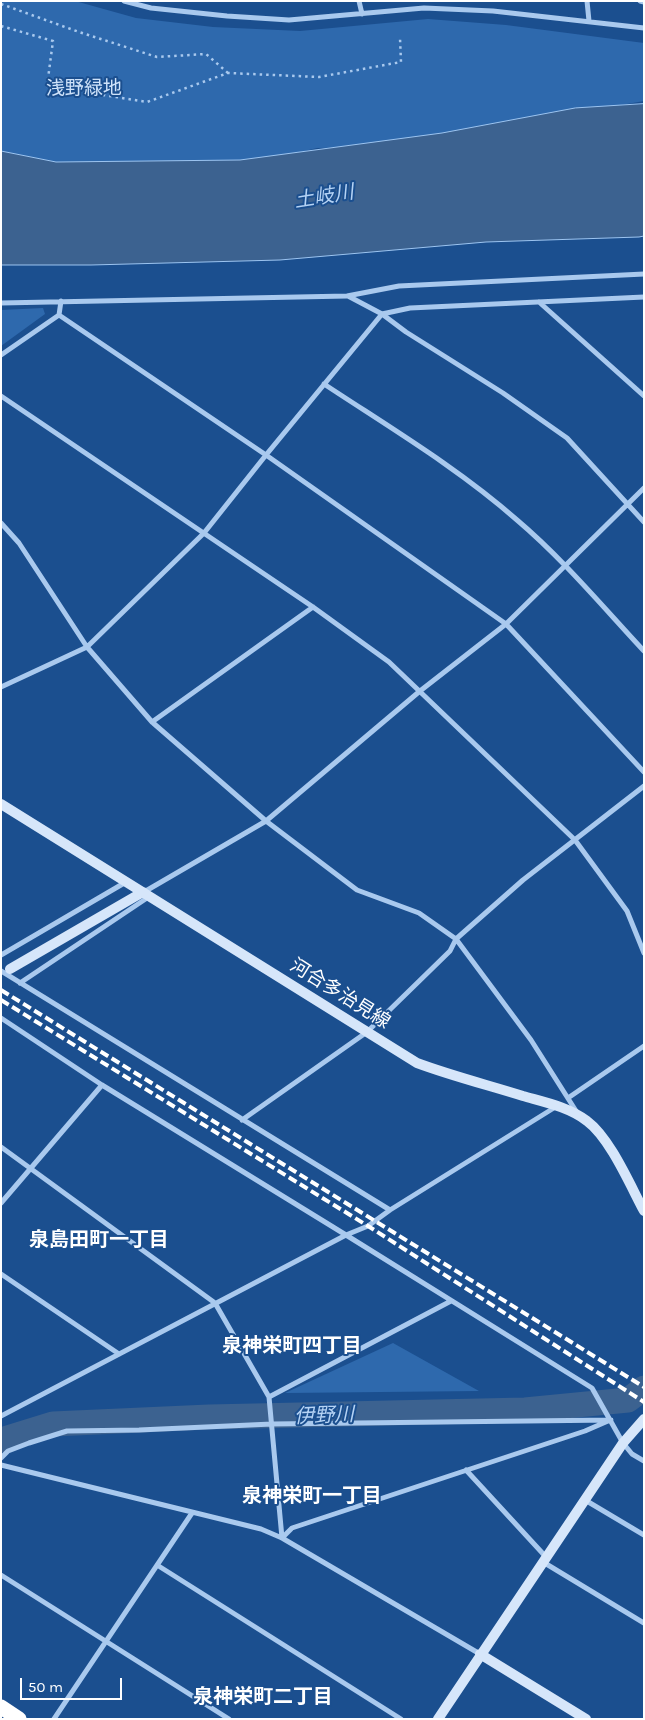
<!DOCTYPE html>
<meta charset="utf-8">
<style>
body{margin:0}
#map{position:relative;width:645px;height:1720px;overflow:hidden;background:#1b4f8f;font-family:Karla,sans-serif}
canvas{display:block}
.frame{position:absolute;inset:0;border:2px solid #fff;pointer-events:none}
.scale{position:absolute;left:20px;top:1678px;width:102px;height:22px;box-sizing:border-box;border:2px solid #fff;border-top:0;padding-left:6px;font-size:15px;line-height:18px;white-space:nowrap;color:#fff;-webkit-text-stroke:4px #1b4f8f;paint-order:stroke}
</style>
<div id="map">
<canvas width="645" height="1720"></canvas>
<div class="frame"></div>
<div class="scale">50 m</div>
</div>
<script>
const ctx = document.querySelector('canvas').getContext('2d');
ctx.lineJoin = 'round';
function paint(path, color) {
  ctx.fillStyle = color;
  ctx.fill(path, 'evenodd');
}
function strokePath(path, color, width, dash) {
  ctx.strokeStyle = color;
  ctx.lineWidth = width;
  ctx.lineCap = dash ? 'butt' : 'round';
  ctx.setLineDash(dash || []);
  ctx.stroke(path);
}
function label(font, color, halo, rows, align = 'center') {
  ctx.font = font + ' Karla,"Noto Sans JP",sans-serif';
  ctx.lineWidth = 4;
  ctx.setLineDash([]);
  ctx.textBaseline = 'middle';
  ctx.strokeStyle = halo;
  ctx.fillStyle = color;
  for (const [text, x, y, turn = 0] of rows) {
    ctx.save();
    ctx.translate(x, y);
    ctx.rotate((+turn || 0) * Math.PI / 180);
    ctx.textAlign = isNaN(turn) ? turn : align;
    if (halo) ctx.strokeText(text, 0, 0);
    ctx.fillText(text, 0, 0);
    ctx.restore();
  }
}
paint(new Path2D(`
 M1,1h74l61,17 77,9 87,4 128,-12 78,6 138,18v58l-159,28 -62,17 -106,2 -78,19 -238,-3z
 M43,308l2,6 -44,32v-36z
 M393,1343l86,48 -194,2z`), '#2e69ad');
const water = new Path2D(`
 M644,104v132l-5,1 -153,5 -206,18 -189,5h-90v-114l55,11 184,-2 202,-27 133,-25z`);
paint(water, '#3c6290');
strokePath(water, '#9cc4f0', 1);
strokePath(new Path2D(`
 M1,1440l52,-16 156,-7 316,-7 103,-10 16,-12`), '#3c6290', 25);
strokePath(new Path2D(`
 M1,4l78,28 78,25 49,-3 22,19
 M1,26l52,15 -6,45 100,16 81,-29 91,4 82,-15 -1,-24`), '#a9c9ee', 2.5, [2.5, 4]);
strokePath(new Path2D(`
 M124,1l27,7 76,8 62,4 135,-12 69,3 151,17
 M359,1l3,13
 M587,1l2,20
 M640,1l4,1
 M348,296l34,18 24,18 97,61 64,45 77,84
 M61,301l-2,14 207,140 240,169 138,148
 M539,302l105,94
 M1,303l346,-7 52,-10 245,-12
 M1,355l58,-40
 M324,384c65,43 134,84 193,136 46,39 86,87 127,131
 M1,396l312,211 76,55 186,178 52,71 17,42
 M1,523l18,20 68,104 65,75 114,99 91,69 62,23 37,26 75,101 45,71
 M1,687l86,-40 117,-114 62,-78 116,-141 28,-6 234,-11
 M152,722l161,-115
 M144,892l122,-71 154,-130 86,-67 138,-136
 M1,955l125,-73
 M1,971l389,239
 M20,983l130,-87
 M1,1018l101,67 244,150 246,153 31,55 9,11 12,7
 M568,1098l76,-52
 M242,1120l125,-88 83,-81 6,-12 67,-59 121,-94
 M1,1147l214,156 54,94 13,141
 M1,1203l101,-118
 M1,1274l118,80
 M269,1397l182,-96
 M1,1416l345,-181 22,-9 22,-16 167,-104
 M1,1458l7,-7 21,-8 38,-12 72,-1 133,-6 339,-4
 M1,1465l260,64 21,9 198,116
 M466,1470l80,87
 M585,1500l59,35
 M282,1538l10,-10 293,-97 23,-10
 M543,1562l101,61
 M157,1565l244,154
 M1,1575l228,144
 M54,1719l138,-206`), '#a9c9ee', 5);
strokePath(new Path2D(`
 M1,804l416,259c35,13 71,22 106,33 21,6 46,11 64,25 23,17 43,64 57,90
 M10,969l133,-77
 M480,1654l106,65
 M438,1719l185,-276 21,-24`), '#d6e6fa', 10);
strokePath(new Path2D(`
 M1,1707l18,12`), '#fff', 15);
strokePath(new Path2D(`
 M1,990l643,397
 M1,1000l367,226 276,176`), '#fff', 4, [9, 4]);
label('19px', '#cfe3fa', '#1b4f8f', [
 ["浅野緑地",84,89]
]);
label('19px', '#fff', '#1b4f8f', [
 ["河合多治見線",340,994,32]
]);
label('italic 20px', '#b5d3f5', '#1b4f8f', [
 ["土岐川",324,197,-9],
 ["伊野川",324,1416,-2]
]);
label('bold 20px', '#fff', '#1b4f8f', [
 ["泉島田町一丁目",99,1240],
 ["泉神栄町四丁目",292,1346],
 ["泉神栄町一丁目",312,1496],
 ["泉神栄町二丁目",263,1697]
]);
</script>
